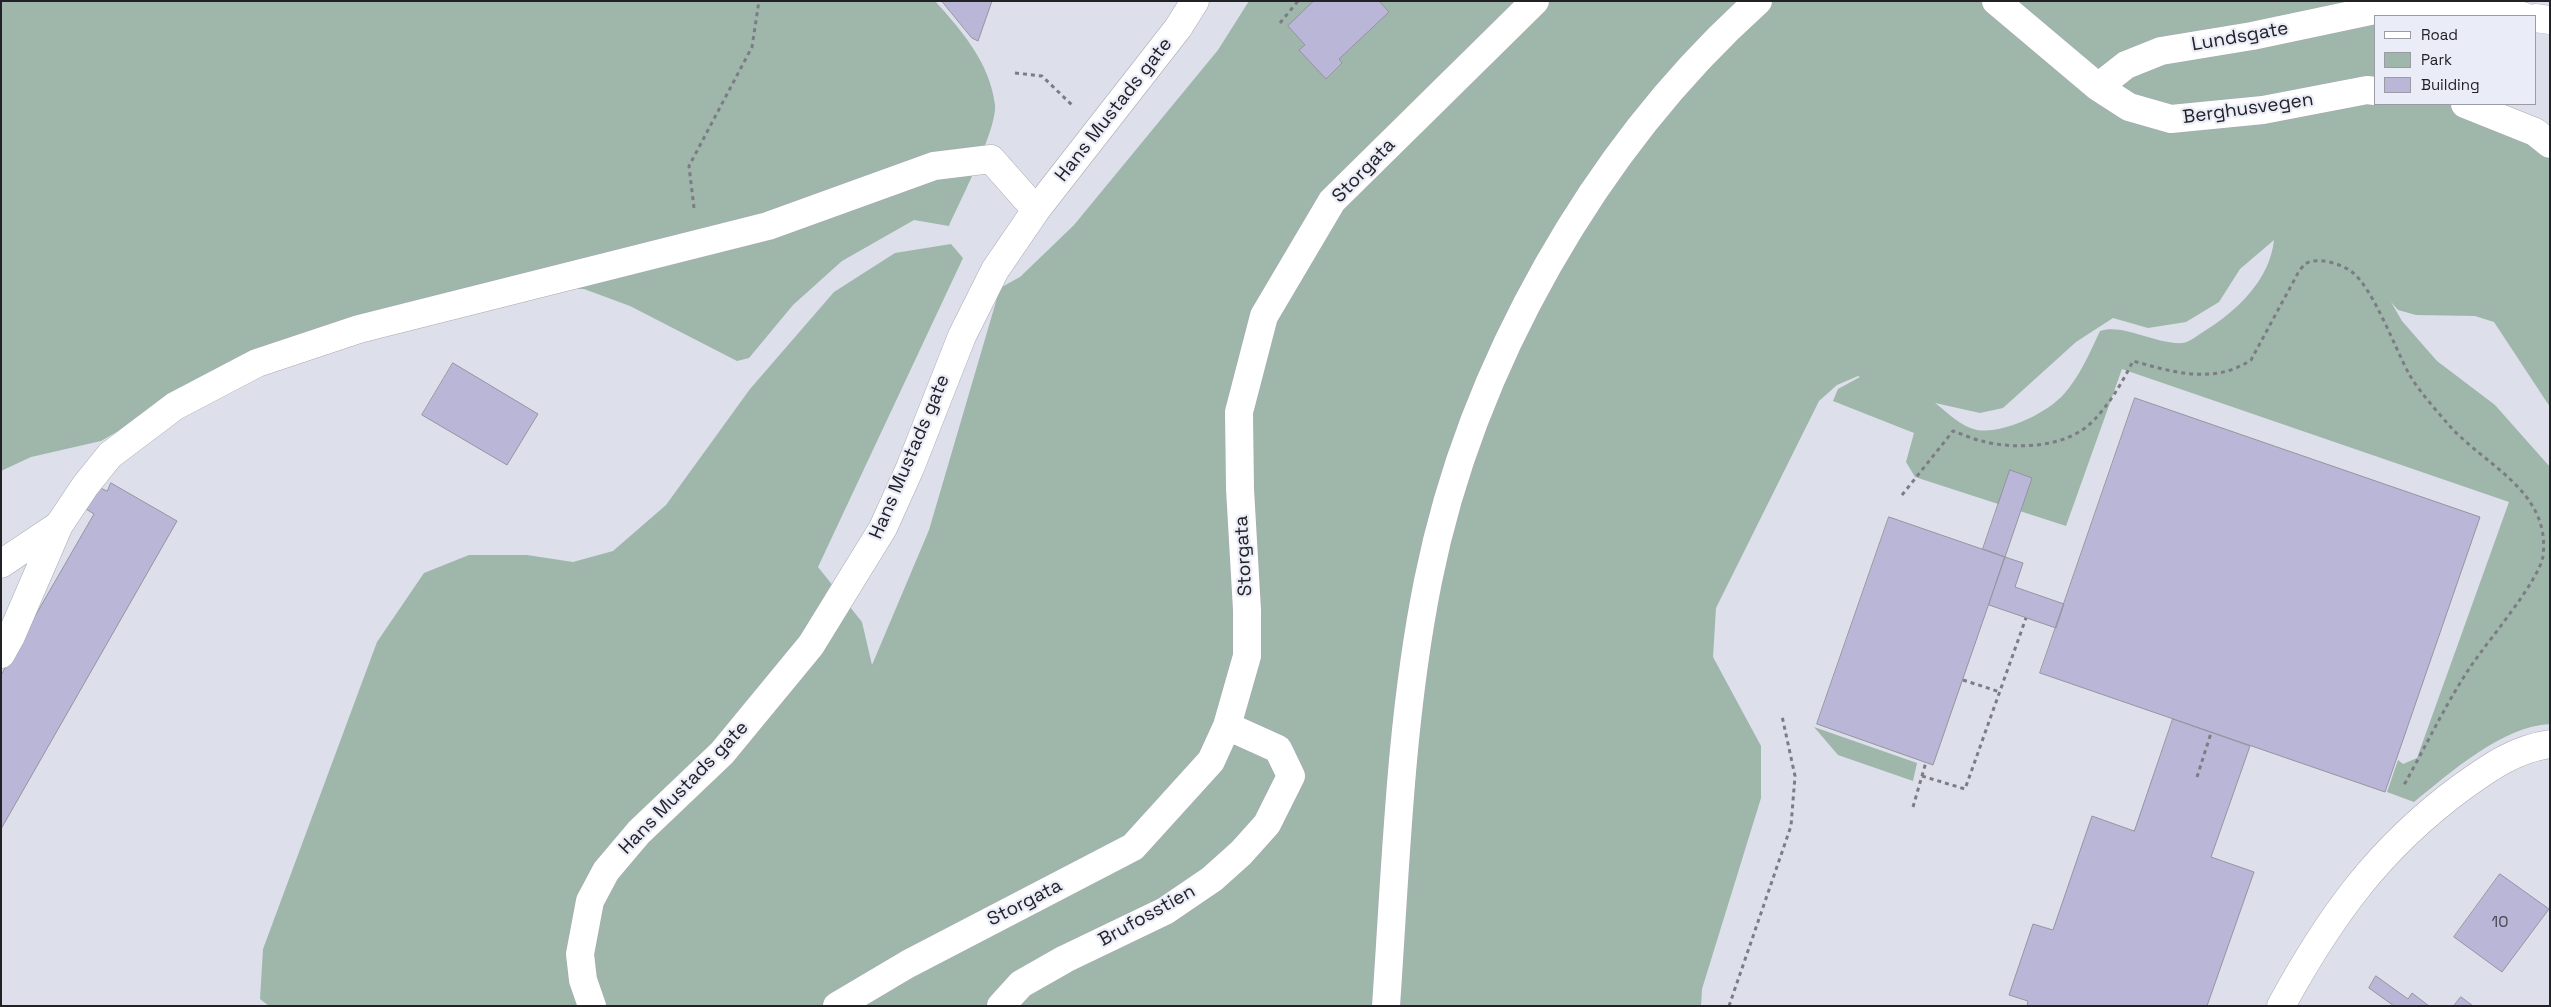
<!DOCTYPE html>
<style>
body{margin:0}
#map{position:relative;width:2551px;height:1007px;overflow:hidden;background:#dddfea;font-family:"Space Grotesk",sans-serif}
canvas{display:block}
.frame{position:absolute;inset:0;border:2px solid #212126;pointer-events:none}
.legend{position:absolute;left:2374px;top:15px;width:162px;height:90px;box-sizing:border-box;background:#eaecf8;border:1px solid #9a9ba4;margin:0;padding:6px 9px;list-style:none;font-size:15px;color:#212126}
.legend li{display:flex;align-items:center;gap:10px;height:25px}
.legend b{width:25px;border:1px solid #9a9ba4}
</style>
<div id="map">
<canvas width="2551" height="1007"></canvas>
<div class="frame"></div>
<ul class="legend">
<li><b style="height:6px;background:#fff"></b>Road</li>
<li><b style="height:14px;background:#9fb6ab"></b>Park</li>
<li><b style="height:14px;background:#b9b6d7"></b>Building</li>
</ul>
</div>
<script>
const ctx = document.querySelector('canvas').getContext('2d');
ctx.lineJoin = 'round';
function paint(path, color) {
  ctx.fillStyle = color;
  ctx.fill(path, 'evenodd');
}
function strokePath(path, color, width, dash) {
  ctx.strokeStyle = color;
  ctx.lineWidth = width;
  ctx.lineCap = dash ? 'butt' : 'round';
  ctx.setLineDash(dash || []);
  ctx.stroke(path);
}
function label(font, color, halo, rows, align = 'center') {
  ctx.font = font + ' "Space Grotesk",sans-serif';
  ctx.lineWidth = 4.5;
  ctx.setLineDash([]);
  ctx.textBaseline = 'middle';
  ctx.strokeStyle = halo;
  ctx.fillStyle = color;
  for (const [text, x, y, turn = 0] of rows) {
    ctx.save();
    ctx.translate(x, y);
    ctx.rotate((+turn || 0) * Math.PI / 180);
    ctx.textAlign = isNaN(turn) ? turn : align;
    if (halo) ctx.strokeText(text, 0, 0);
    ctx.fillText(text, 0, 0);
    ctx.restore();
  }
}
paint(new Path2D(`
 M1,1h934c27,30 55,62 60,104 2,25 -35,96 -46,121l-35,-6 -72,41 -49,44 -44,53 -12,3 -107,-55 -46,-17 -44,-2 -304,76 -135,78 -70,16 -30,14z
 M1249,1h1225l-6,15h-93v88h126l49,49v254l-56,-85 -19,-6 -59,-1 -18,-5 -7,-8 11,19 35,40 58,44 55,62v257c-48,2 -100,49 -136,78l-27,-10 11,-32 5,4 14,-6 92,-256 -387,-133 -56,157 -151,-49 -9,-15 8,-29 -81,-32 5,-12 22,-12 -2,-1 -21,9 -18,16 -103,207 -3,49 48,89v52l-59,191 -1,17h-1432l-9,-7 3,-50 114,-307 47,-69 45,-18h58l46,7 40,-11 53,-46 84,-116 84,-97 61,-39 56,-9 12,14 -145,309 44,55 10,43 57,-135 71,-242 20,-11 54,-52 144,-175zM2274,240c-4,40 -38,72 -71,92 -5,3 -13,10 -20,11 -26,2 -60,-20 -83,-12 -10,21 -20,45 -36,63 -18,20 -61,40 -87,36 -16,-3 -30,-18 -42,-27l45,10 23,-5 73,-66 37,-24 35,10 38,-6 33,-20 21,-33z
 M1814,727l103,36 -4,18 -75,-26z`), '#9fb6ab');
const building = new Path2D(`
 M942,1h50l-14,40 -6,-3z
 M1314,1h65l10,11 -50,47 3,4 -16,16 -27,-29 6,-5 -17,-19z
 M453,363l85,51 -31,51 -85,-50z
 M2135,398l345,119 -95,275 -345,-119z
 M2010,470l22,8 -27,79 -22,-8z
 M111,483l66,38 -176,308v-154l93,-161 -8,-5 12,-22 9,4z
 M1889,517l116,40 -72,208 -116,-41z
 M2005,557l18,6 -8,24 49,17 -8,24 -67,-23z
 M2173,719l77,27 -39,111 43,15 -47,134h-180l1,-5 -19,-6 24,-71 20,6 39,-114 42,15z
 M2500,874l49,35 -47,63 -48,-35z
 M2376,976l32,23 4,-6 17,13h-35l-25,-18z
 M2461,997l12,9h-19z`);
paint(building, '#b9b6d7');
strokePath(building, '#95949f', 1);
const minor = new Path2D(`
 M1996,1l102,86 28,-22 35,-14 91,-15 123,-26 59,-8 89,14
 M2535,18l15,2
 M2098,87l31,20 42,12 92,-9 104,-20 8,1
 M2465,104l70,28 15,12
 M1,564l58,-39
 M1,654l10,-18 48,-111 26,-39 25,-31 65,-49 82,-43 102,-34 409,-103 166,-60 57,-7 45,51
 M837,1006l71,-42 225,-117 78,-86 16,-35 20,-70v-46l-7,-121 -1,-77 25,-96 68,-115 203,-200
 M1001,1006l20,-22 44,-25 100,-48 47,-32 29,-26 26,-29 24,-48 -13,-27 -51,-23
 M2281,1006c49,-90 98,-158 181,-219 28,-20 53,-38 88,-43`);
const major = new Path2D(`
 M592,1006l-9,-26 -3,-26 10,-53 16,-30 33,-39 83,-79 89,-108 72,-117 27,-60 52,-132 33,-66 41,-60 142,-182 17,-27`);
const highway = new Path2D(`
 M1386,1006c10,-143 14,-285 42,-425 43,-215 167,-434 330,-580`);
strokePath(minor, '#a7a8b4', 29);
strokePath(major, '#a7a8b4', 29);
strokePath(highway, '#a7a8b4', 29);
strokePath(new Path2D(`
 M1280,23l18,-22
 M1015,73l27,3 31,30
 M694,208l-5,-42 63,-119 7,-46
 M1902,495l51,-64c9,3 19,8 29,10 33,9 84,7 110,-19 17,-17 30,-39 41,-61 40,11 80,24 118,-1l47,-87c2,-3 5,-7 7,-9 12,-8 37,0 47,8 21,16 43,76 57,102 10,17 26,35 39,50 35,41 103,66 95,132 -3,23 -54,84 -70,107 -26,38 -46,81 -69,122
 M1963,680l37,12
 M1922,776l43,13 61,-171
 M2197,777l14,-44
 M1913,807l13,-45
 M1729,1006l62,-180 4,-50 -13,-60`), '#7c7d84', 3, [4, 4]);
strokePath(minor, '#fff', 28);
strokePath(major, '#fff', 28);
strokePath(highway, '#fff', 28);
label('16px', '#474652', null, [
 ["10",2500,923]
]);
label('19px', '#212126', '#eaecf8', [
 ["Lundsgate",2240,37,-10],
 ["Berghusvegen",2248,109,-8],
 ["Hans Mustads gate",1114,110,-52],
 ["Storgata",1364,171,-46],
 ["Hans Mustads gate",910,457,-67],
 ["Storgata",1244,556,-93],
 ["Hans Mustads gate",684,788,-46],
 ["Storgata",1025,903,-27],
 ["Brufosstien",1147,916,-29]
]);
</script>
